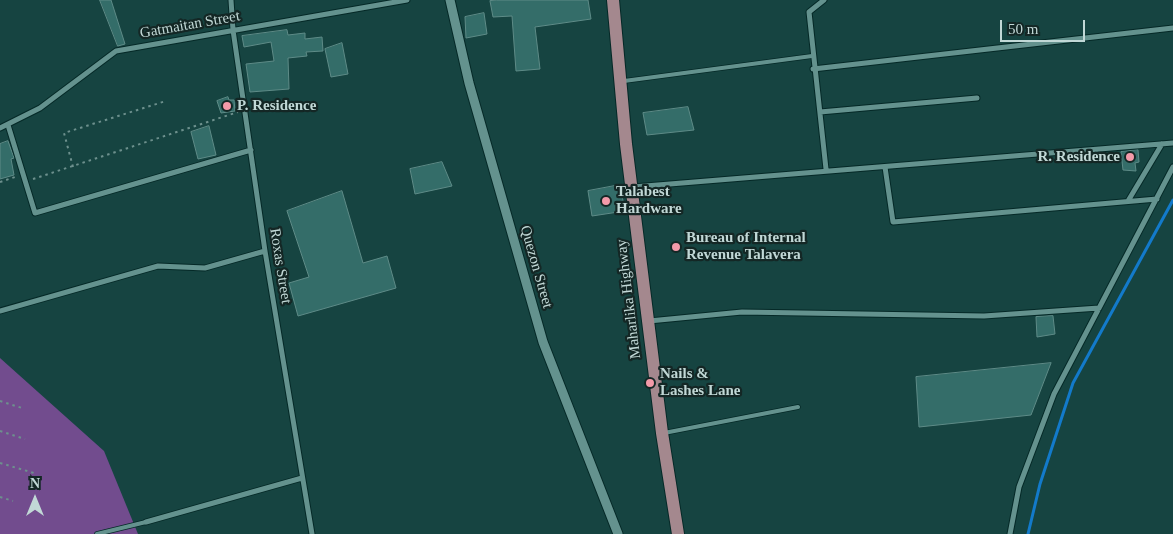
<!DOCTYPE html>
<style>
body{margin:0}
#map{position:relative;width:1173px;height:534px;overflow:hidden;background:#164441;font-family:"Times New Roman",serif}
canvas{display:block}
.north{position:absolute;left:10px;top:474px;width:50px;height:50px;-webkit-text-stroke:4px #142725;paint-order:stroke;rotate:0deg;font-size:14px;font-weight:700;line-height:20px;text-align:center;color:#c1d8d6}
.north::after{content:'';display:block;margin:auto;width:18px;height:22px;background:#c1d8d6;clip-path:polygon(50% 0,100% 100%,50% 72%,0 100%)}
.scale{position:absolute;left:1000px;top:20px;width:85px;height:22px;box-sizing:border-box;border:2px solid #c1d8d6;border-top:0;padding-left:6px;font-size:15px;line-height:18px;white-space:nowrap;color:#c1d8d6;-webkit-text-stroke:4px #142725;paint-order:stroke}
</style>
<div id="map">
<canvas width="1173" height="534"></canvas>
<div class="north">N</div>
<div class="scale">50 m</div>
</div>
<script>
const ctx = document.querySelector('canvas').getContext('2d');
ctx.lineJoin = 'round';
function paint(path, color) {
  ctx.fillStyle = color;
  ctx.fill(path, 'evenodd');
}
function strokePath(path, color, width, dash) {
  ctx.strokeStyle = color;
  ctx.lineWidth = width;
  ctx.lineCap = dash ? 'butt' : 'round';
  ctx.setLineDash(dash || []);
  ctx.stroke(path);
}
function label(font, color, halo, rows, align = 'center') {
  ctx.font = font + ' "Times New Roman",serif';
  ctx.lineWidth = 4.5;
  ctx.setLineDash([]);
  ctx.textBaseline = 'middle';
  ctx.strokeStyle = halo;
  ctx.fillStyle = color;
  for (const [text, x, y, turn = 0] of rows) {
    ctx.save();
    ctx.translate(x, y);
    ctx.rotate((+turn || 0) * Math.PI / 180);
    ctx.textAlign = isNaN(turn) ? turn : align;
    if (halo) ctx.strokeText(text, 0, 0);
    ctx.fillText(text, 0, 0);
    ctx.restore();
  }
}
paint(new Path2D(`
 M0,358l104,93 34,83h-138z`), '#724c8e');
strokePath(new Path2D(`
 M1028,534l12,-50 33,-101 100,-183`), '#137aca', 3);
const building = new Path2D(`
 M100,0h11l14,44 -7,2z
 M497,0h91l3,19 -56,8 5,42 -24,2 -4,-55 -19,1 -3,-16z
 M484,13l3,21 -21,4 -1,-21z
 M287,30l1,5 17,-2v6l17,-2 1,14 -17,1 1,4 -19,2 1,31 -39,3 -4,-28 28,-3 -3,-19 -27,5 -2,-11z
 M342,43l6,31 -17,3 -6,-28z
 M228,97l1,3h5l1,11 -14,2 -4,-12z
 M688,107l6,23 -47,5 -4,-22z
 M209,126l7,29 -18,4 -7,-27z
 M8,141l6,17 -3,1 3,16 -14,4v-35z
 M1138,150l1,12 -4,1 1,8 -13,-1 -2,-18z
 M442,162l10,24 -37,8 -5,-25z
 M620,185l5,26 -33,5 -4,-25z
 M342,191l21,72 24,-7 9,32 -98,28 -9,-33 20,-6 -22,-66z
 M1053,316l2,18 -18,3 -1,-20z
 M1051,363l-20,52 -112,12 -3,-50z`);
paint(building, '#346d69');
strokePath(building, '#5e8b87', 1);
const service = new Path2D(`
 M624,81l188,-25
 M664,433l134,-26
 M97,534l49,-12`);
const minor = new Path2D(`
 M231,0l2,30 32,221 47,283
 M824,0l-15,12 17,157
 M813,69l360,-41
 M820,112l157,-14
 M8,125l27,88 216,-63
 M0,128l40,-20 76,-57 291,-51
 M885,167l8,55 264,-23
 M633,187l540,-44
 M1128,201l34,-57
 M0,311l158,-45 47,2 60,-17
 M649,321l93,-9 242,4 115,-8
 M146,522l156,-44
 M1010,534l9,-47 35,-93 119,-227`);
const tertiary = new Path2D(`
 M450,0l19,83 74,259 75,192`);
const primary = new Path2D(`
 M613,0l13,144 36,289 16,101`);
strokePath(service, '#052927', 5.5);
strokePath(minor, '#052927', 7);
strokePath(tertiary, '#052927', 11);
strokePath(primary, '#052927', 14);
strokePath(new Path2D(`
 M73,167l-9,-34 102,-32
 M33,179l205,-67
 M0,182l15,-5
 M0,401l22,7
 M0,431l25,8
 M0,463l34,10
 M0,497l13,4`), '#6d908d', 2, [2.5, 4]);
strokePath(service, '#64928e', 4);
strokePath(minor, '#64928e', 5);
strokePath(tertiary, '#64928e', 9);
strokePath(primary, '#a4888e', 12);
for (const [x, y, r, color] of [
 [227,106,5,"#f39aa9"],
 [1130,157,5,"#f39aa9"],
 [606,201,5,"#f39aa9"],
 [676,247,5,"#f39aa9"],
 [650,383,5,"#f39aa9"]
]) {
  const dot = new Path2D();
  dot.arc(x, y, r, 0, 2 * Math.PI);
  ctx.fillStyle = color;
  ctx.fill(dot);
  strokePath(dot, '#142725', 2);
}
label('15px', '#c1d8d6', '#142725', [
 ["Gatmaitan Street",190,25,-10],
 ["Roxas Street",280,266,81],
 ["Quezon Street",536,267,74],
 ["Maharlika Highway",629,299,-97]
]);
label('bold 15px', '#c1d8d6', '#142725', [
 ["P. Residence",237,106],
 ["R. Residence",1120,157,"right"],
 ["Talabest",616,192],
 ["Hardware",616,209],
 ["Bureau of Internal",686,238],
 ["Revenue Talavera",686,255],
 ["Nails &",660,374],
 ["Lashes Lane",660,391]
], 'left');
</script>
